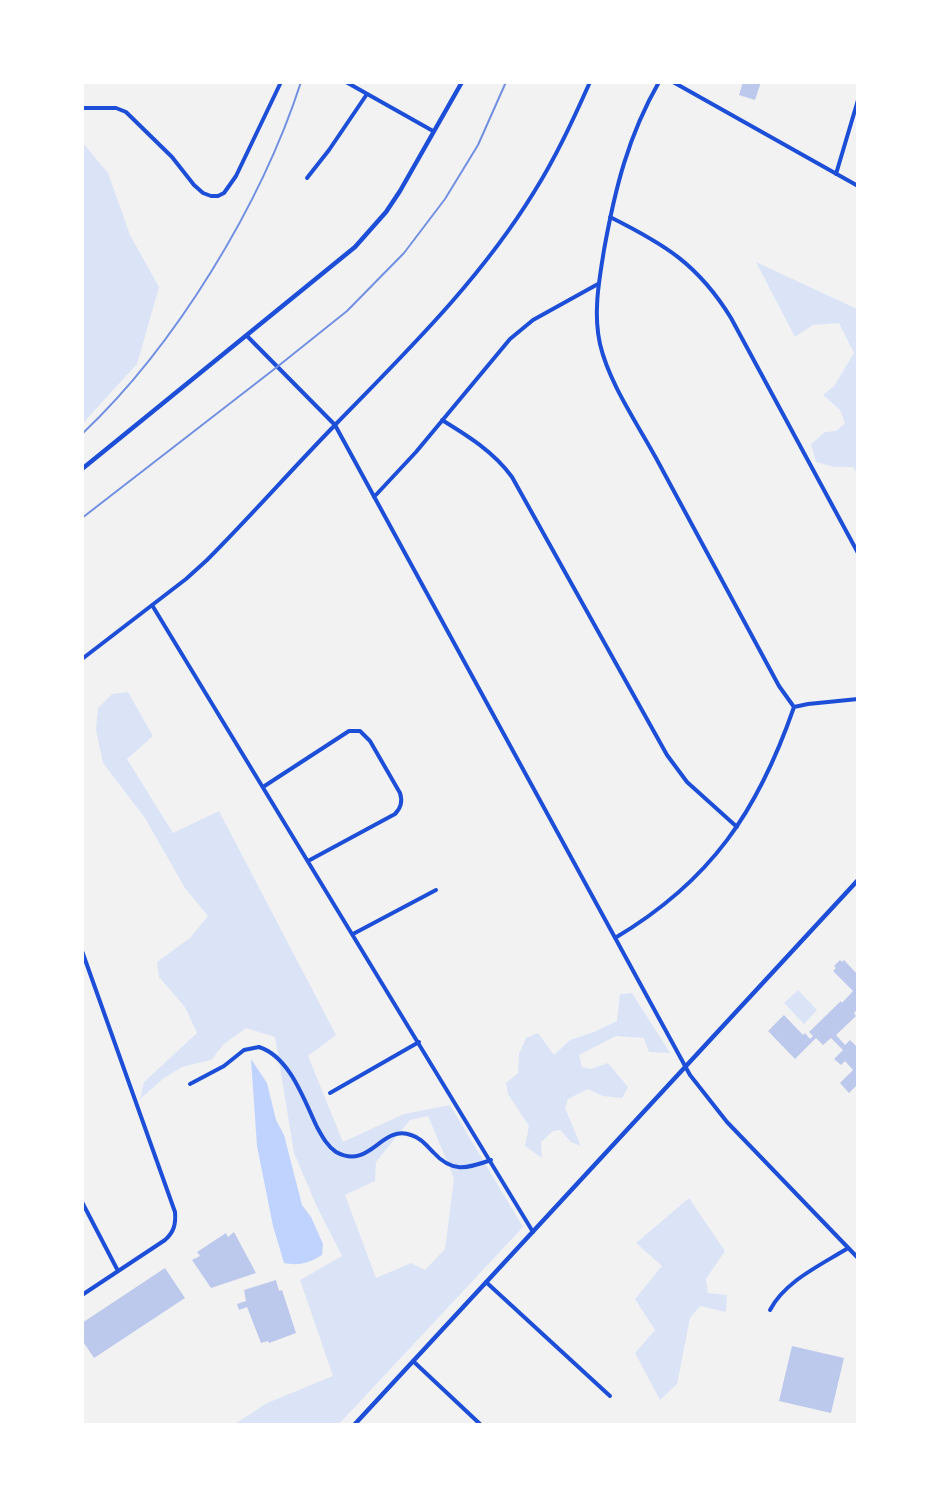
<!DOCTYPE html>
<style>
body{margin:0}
#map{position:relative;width:940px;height:1507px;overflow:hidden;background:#f2f2f2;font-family:Ubuntu,sans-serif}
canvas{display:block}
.frame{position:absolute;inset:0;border:84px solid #fff;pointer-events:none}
</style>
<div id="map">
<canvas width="940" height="1507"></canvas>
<div class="frame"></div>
</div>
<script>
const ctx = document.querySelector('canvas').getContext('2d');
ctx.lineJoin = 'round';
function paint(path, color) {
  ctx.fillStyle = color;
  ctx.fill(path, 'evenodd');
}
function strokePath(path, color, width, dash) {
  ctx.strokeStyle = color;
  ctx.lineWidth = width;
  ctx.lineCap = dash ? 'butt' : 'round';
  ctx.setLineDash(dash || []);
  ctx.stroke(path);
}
paint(new Path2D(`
 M83,143l25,30 22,62 29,52 -22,77 -54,59z
 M756,262l101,47v164l-4,-6h-19l-18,-5 -5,-18 14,-12 11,-1 9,-8 -5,-13 -17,-15 11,-9 20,-33 -15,-30 -26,2 -18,12z
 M128,692l25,44 -26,23 46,74 46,-22 117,224 -28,21 35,86 61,-28 46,-9 73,122 -184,197h-104l32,-21 66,-27 -33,-96 42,-24 -25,-49 -23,-54 -19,-116 -29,-9 -22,16 -13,16 -29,7 -18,11 -24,21 4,-17 53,-49 -12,-26 -26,-30 -2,-15 33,-24 18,-22 -23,-28 -40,-70 -42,-55 -7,-33 2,-22 14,-14zM428,1116l26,62 -9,71 -20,21 -14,-7 -35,15 -31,-83 30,-14 1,-19 34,-42z
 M798,990l19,20 -13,14 -20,-21z
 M632,993l38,60 -21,-1 -5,-14 -28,-2 -37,19 3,12 9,2 17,-6 20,24 -6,11 -19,-2 -15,-7 -20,10 -3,9 16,38 -10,-4 -11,-12 -7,1 -12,11 1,16 -17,-12 4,-20 -21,-32 -2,-11 12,-10 1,-19 7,-16 12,-5 16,22 16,-15 24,-8 23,-11 3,-27z
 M689,1198l36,53 -19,28 2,14 19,2 -1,17 -26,-6 -10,12 -13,66 -17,16 -25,-47 20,-23 -20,-31 27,-33 -26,-23z`), '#dbe4f7');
paint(new Path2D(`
 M251,1059l16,24 9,37 8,15 18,70 9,12 12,27 -1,11c-13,8 -22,11 -38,8l-11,-37 -16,-80z`), '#bfd3fe');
paint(new Path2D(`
 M743,82h18l-6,18 -16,-5z
 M840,960l2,2 2,-2 14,15v34l-4,4 2,3 -20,19 9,10 5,-5 8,8v36l-9,9 -9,-10 13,-13 -8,-9 -4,4 -7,-6 9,-9 -12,-12 -8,7 -7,-7 -21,21 -27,-28 16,-16 19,20 2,-2 5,6 3,-3 -4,-4 32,-31 1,2 11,-12 -20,-20 3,-3 -2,-2z
 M234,1232l22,41 -45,15 -19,-28 8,-4 -3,-4 29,-19 2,4z
 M165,1268l20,30 -91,60 -12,-18v-17z
 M276,1280l3,11 3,-1 14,43 -27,10 -1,-2 -7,2 -14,-36 -8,3 -2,-6 9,-3 -2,-11z
 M792,1346l52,12 -13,55 -52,-12z`), '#bdc9ec');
strokePath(new Path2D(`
 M346,82l87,49
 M659,82c-31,54 -44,107 -55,168 -5,31 -11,63 -4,94 9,39 37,79 56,114 41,76 82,152 123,228l15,21
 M673,82l185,104
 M82,108h34l10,4 46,45 22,28 9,8 8,3h7l6,-3 12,-17 45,-94
 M836,174l22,-74
 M307,178l22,-28 38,-56
 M610,217c54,27 88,47 121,101l127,235
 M247,336l88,89 355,650 37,47 131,136
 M442,420c26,16 52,32 70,57l155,278 20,27 50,45
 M374,497l42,-45 94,-113 23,-19 65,-36
 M152,605l381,627
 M82,659l104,-80 21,-19c44,-44 85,-91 129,-136 71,-73 144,-144 198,-232 22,-35 39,-72 56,-110
 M794,707l14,-3 50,-5
 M263,787l86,-56h11l10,10 30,52c3,9 1,15 -5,21l-87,47
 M353,934l83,-44
 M615,938c96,-57 143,-127 179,-231
 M82,951l93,261c1,12 -1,20 -10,28l-83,55
 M190,1084l34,-18 20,-16 15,-3c31,10 45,53 58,80 5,9 10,19 19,25 34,19 45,-28 75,-17 10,3 15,10 22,17 19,21 33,17 58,8
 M330,1093l89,-51
 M82,1202l36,69
 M486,1282l124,114
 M770,1310c15,-29 51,-45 78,-62
 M413,1361l67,63`), '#1d4ed8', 4);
strokePath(new Path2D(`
 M82,469l273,-222 31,-35 14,-21 62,-109
 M355,1424l503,-544`), '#1d4ed8', 4.5);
strokePath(new Path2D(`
 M82,434c94,-89 179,-229 219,-352
 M82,518l195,-151 70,-56 57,-58 41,-54 33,-54 28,-63`), '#7290e2', 2);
</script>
